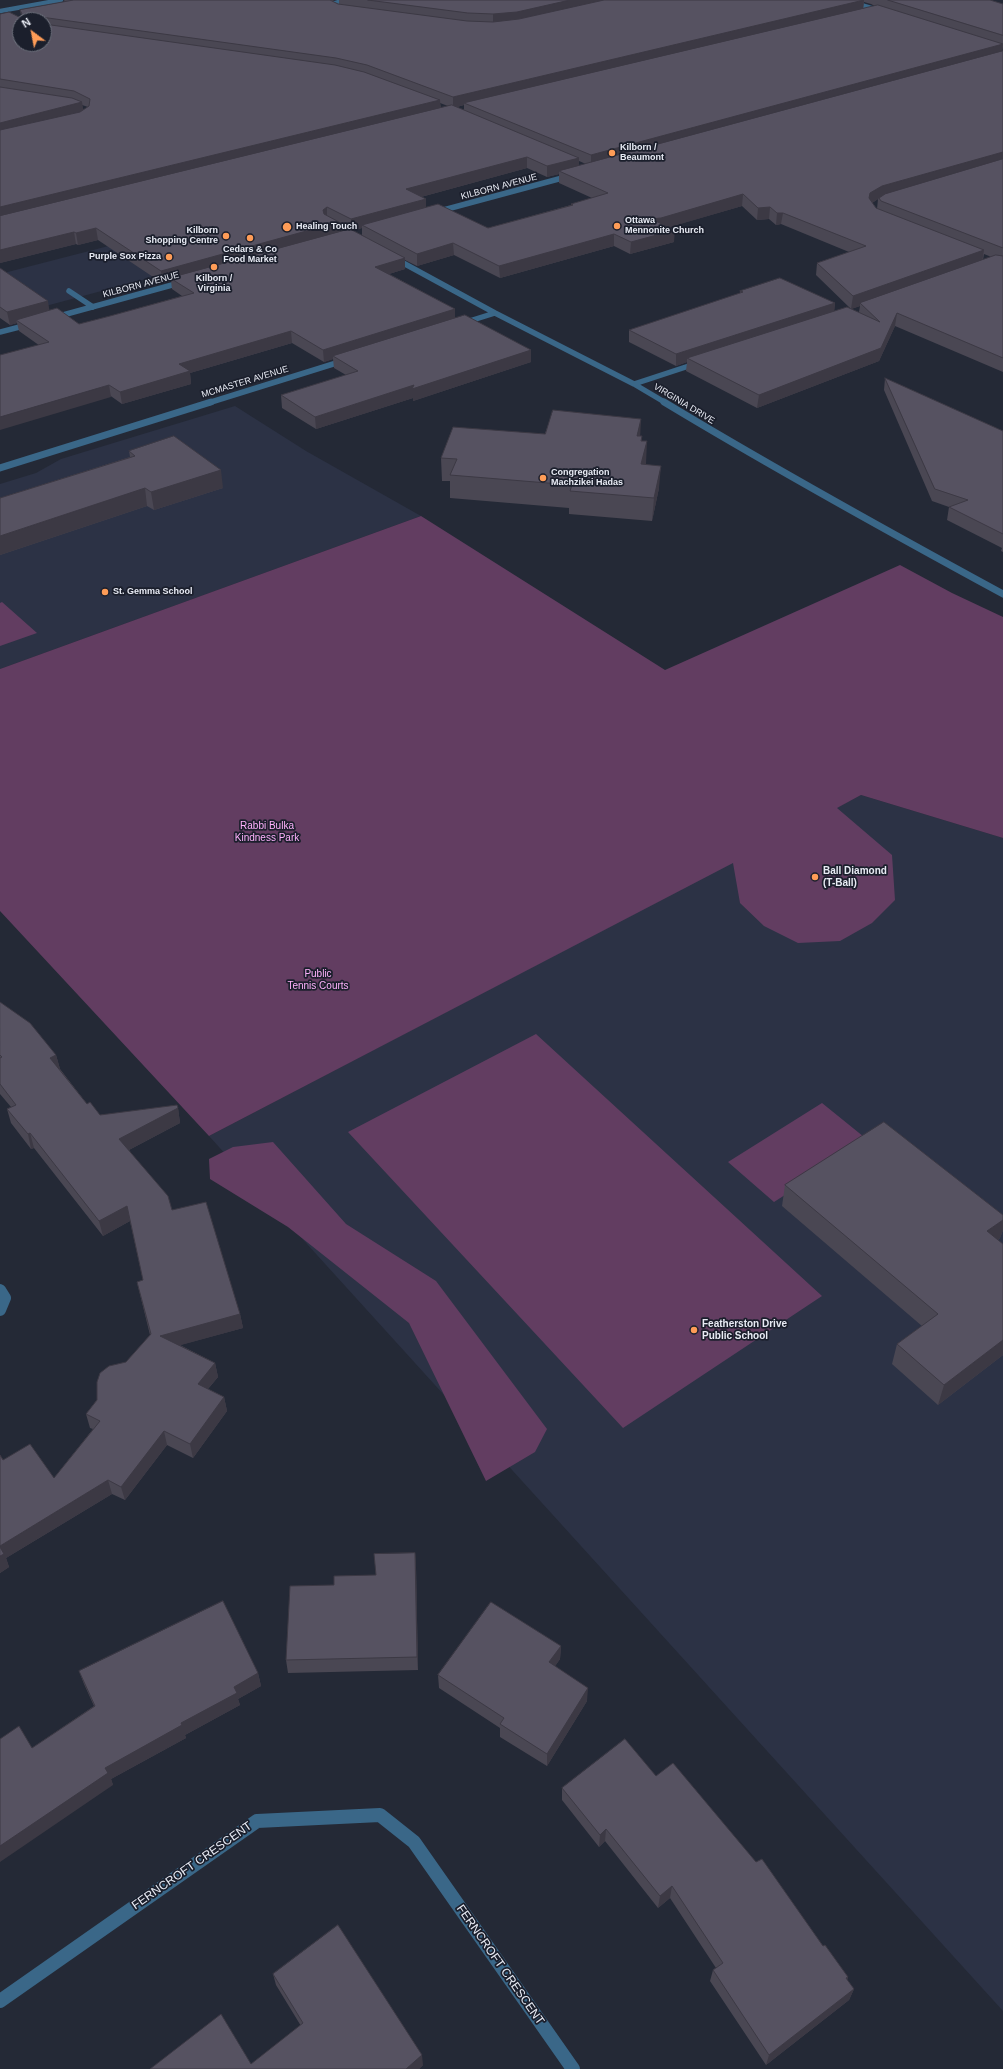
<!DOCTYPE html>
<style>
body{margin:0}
#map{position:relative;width:1003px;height:2069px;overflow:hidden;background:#242936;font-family:Helvetica,sans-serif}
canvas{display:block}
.north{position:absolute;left:12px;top:12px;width:40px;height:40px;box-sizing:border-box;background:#1b1f2c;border:1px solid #6d717c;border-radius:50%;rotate:328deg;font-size:11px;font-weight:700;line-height:16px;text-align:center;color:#e8ebf4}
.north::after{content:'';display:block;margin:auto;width:14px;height:18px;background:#fe9c57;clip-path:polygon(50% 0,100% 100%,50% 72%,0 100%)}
</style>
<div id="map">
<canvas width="1003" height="2069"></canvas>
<div class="north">N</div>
</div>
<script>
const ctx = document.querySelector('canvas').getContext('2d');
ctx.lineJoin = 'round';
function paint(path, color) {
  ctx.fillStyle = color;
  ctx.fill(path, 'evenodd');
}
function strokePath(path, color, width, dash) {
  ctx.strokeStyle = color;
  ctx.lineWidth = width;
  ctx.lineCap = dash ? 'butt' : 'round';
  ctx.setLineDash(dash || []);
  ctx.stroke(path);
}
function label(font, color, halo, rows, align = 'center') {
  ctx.font = font + ' Helvetica,sans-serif';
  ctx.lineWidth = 3.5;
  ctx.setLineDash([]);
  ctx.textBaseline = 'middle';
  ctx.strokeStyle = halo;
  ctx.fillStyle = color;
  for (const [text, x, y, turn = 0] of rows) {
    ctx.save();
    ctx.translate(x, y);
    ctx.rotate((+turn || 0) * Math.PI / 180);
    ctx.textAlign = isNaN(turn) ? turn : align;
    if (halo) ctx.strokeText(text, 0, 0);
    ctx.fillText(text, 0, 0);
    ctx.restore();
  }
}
paint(new Path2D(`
 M314,193l55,26 -327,88 -42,-33z
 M235,406l71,45 115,65 -421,153v-185l36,-11 25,-14z
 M861,795l142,43v1173l-794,-875z`), '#2c3245');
paint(new Path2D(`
 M421,516l244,154 235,-105 52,28 51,24v221l-142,-43 -24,13 55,47 3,45 -23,23 -32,18 -42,2 -34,-17 -24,-23 -7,-40 -524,273 -209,-225v-242z
 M2,602l35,31 -37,13v-43z
 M536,1034l286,262 -199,132 -275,-296z
 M822,1103l47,38 -95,61 -46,-40z
 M273,1142l73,82 90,57 111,148 -12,23 -49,29 -77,-158 -121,-96 -78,-48 -1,-20 24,-12z`), '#623d61');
strokePath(new Path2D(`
 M845,0l36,11
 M333,7l-4,-2 16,-5
 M0,11l61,-11
 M562,178l9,-2`), '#3a6788', 4.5);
strokePath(new Path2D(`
 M436,212l130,-35
 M394,258l101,55 139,71 32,19
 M69,291l24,16
 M52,318l131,-36
 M463,323l32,-10
 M0,332l31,-8
 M634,384l64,-21
 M208,403l138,-43`), '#3a6788', 5.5);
strokePath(new Path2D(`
 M664,402c111,67 225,130 339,192
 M0,468l211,-66`), '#3a6788', 7);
strokePath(new Path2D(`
 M0,1290l5,8 -5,12`), '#3a6788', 12);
strokePath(new Path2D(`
 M0,2001l257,-180 123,-6 34,27 159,227`), '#3a6788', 14);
paint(new Path2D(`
 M64,0h271l-3,1 7,3v-4h651l13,4v42l-1,5h1v321l-108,-46 -16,35 -122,47 -71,-37 1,-9 -11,4 -47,-24v-12l111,-36v-3l95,12 -1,8 25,1 1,-6 -9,3 -35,-34 1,-12 32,-11 -68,-28 -5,1 -7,-6 -12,1 -15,-14 -73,21 5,15 -44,12 -16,-8 -114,32 -46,-23 -37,11 -12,-6v9l-16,5 66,35v9l76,32v12l-118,39v-3l-97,31 -34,-21 -1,-13 65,-20 -12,-7 -1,-9 -9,3 -32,-19 -102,30 1,11 -69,20 -103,-73 -2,-8 -7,2 -10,-7v-50l49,43 30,13 31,-8 72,-20 -10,-7 -1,-8 -9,2 -64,-43 -20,5 -2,-1 -76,19v-249l19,3 2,-2 -1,-5 45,-8zM864,2l7,2 4,2 -12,3zM20,20h24v24zM440,103l8,3 -7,2zM82,105l6,2 -5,3zM464,105v5l-7,-3zM579,161l7,3 -7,2zM527,168l20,9 12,-3v9l33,15 -21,6v1l-83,23 -62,-21v-8l-5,-2zM878,199l-1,10 -1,-1 -4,-5zM339,225l10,4 -9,3zM362,228v8l-9,-5zM984,254l5,2 2,1 -8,3z
 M885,378l118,53v121l-2,-1 1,-3 -55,-28 2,-13 -17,-6 -48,-111z
 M545,434l95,2 2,5 3,23 14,24 -7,33 -83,-7v-6l-119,-10v-17h-8l-1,-23z
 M129,451l94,37 -69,22 -7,-4 -147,49v-57l130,-41z
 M0,1002l56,53 4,14 27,35 13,11 78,-7 2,15 -51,27 43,60 68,104 3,14 -63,17 35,18 3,14 -10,12 16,8 3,14 -34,47 -26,-13 -42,55 -13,-6 -106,64 3,9 -9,6v-118l3,5 51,18 39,-49 -3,-1 -4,-14 40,-52 24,-27 -13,-53 6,-2 -13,-59 -27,15 -69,-88 -3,1 -20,-26 -4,-14 4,-2 -11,-13z
 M785,1185l218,30v15l-3,8 -2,2 5,4v111l-65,50 -46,-41 5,-20 25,-18 -140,-120z
 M415,1553l1,14 2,103 -130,3 -2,-13 48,-75 42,-10z
 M561,1646l-1,13 -5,7 32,35 -40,65 -47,-29v-9l-61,-40 -1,-13z
 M79,1671l179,2 3,13 -23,13 2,6 -55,30 1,3 -75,41 2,6 -81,-37 62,-42 -10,-22z
 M656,1776l167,170 25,31 -1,3 7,9 -5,11 -83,65 -56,-84 3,-11 3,-2 -46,-70 -12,10 -53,-67 -6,6 -37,-47v-12z
 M273,1974l150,91 -4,4h-269l101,-5 50,-38 -25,-41z`), '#4a4753');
paint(new Path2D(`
 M570,0h43l-120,24v-10z
 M864,0l-1,10 -399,93v2l-11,3v-11z
 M1003,44l-1,9 -411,113v-11z
 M440,100l1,11 -441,109v-13z
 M82,102l2,11 -84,21v-11z
 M1003,152v10l-124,36 -1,1 -9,6v-7l1,-5 12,-7z
 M527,157v11l-121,33v-12z
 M579,158v11l-20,2v3l-12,3v-11z
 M743,194l-1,12 -82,24 -9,-11z
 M426,199v11l-64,15v3l-10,3 -1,-12z
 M327,207v12l-3,2 -1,-11z
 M770,207l-1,12 -12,1 1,-12z
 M777,213h6l-2,11 -5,1z
 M339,222l1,12 -170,44 1,3 -9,2 -1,-12z
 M96,228l2,12 -20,5 -2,-12z
 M675,230l-1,12 -44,12 1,-12z
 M74,232l2,12 -76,19v-13z
 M614,234v12l-114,32 -1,-12z
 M453,243l1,12 -37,11v-12z
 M984,250l-2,12 -122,41v3l-9,3 2,-13z
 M405,258v11l-29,9 -1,-11z
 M48,301l2,13 -34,6 1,3 -7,2 -3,-13z
 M835,303l-1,11 -147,44v4l-11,4v-12z
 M455,309v12l-122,35v3l-9,3 -1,-12z
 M897,313l-2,13 -16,35 -122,47 2,-13z
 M291,331l1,12 -102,30 1,11 -69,20 -2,-12 59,-28z
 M531,350v12l-118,39v-3l-97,31 -1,-12 99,-32z
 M109,385l2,12 -111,33v-13z
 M641,419l-1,22 -3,-5z
 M647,441l-1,23 -6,23 1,-23z
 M661,466l-2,22 -7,33 2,-23z
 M221,470l2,18 -69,22 -3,-18z
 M145,488l2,18 -147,49v-19z
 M56,1055l4,14 -6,3 -4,-14z
 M178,1108l2,15 -57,30 -4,-14z
 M30,1133l4,15 -3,1 -3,-15z
 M127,1206l3,15 -27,15 -4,-15z
 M1003,1220v10l-3,8 -19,14 6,-21z
 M240,1314l3,14 -80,22 -3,-14z
 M1003,1340v15l-65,50 6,-20z
 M215,1363l3,14 -18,21 -2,-14z
 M224,1397l3,14 -34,47 -3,-14z
 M164,1431l3,14 -42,55 -4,-13z
 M108,1480l4,14 -106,64 3,9 -9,6v-27z
 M415,1553l1,14 2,103 -1,-13z
 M561,1646l-1,13 -11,16v-13z
 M258,1673l3,13 -23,13 2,6 -55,30 1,3 -75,41 2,6 -113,77v-16l105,-78 76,-45 53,-36z
 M588,1688l-1,13 -40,65v-12z
 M606,1829l-1,12 -6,6 1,-12z
 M672,1886l-2,12 -12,10 2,-12z
 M854,1989l-5,11 -83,65 3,-10z
 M422,2055l1,10 -4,4h-13z`), '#3c3944');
const building = new Path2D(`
 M74,0h256l8,4 129,17 26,1 26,-3 85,-19h260l-411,97 -86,-32 -31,-7 -295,-41 -2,3h-19v24h24v-20l291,41 29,7 76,28 -440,107v-77l80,-18 9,-6 1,-7 -16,-8 -74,-12v-65l9,-2 10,5 3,-3 -2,-4z
 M368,0h202l-53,12 -24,2 -25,-1z
 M888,0h102l13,4v31z
 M878,5l125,39 -412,111 -127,-52z
 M1003,51v101l-121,34 -12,7 -1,5 7,10 108,42 -131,46 -36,-33 49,-17 -83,-33h-6l-7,-6 -12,1 -15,-14 -82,24 -10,1 24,11 -44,12 -17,-8 -115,32 -46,-23 -36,11 -55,-29 76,-21 50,24 85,-23 -2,-1 37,-11 -49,-22z
 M0,87l72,11 10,4 -82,21z
 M452,105l127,53 -32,8 -20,-9 -121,32 20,10 -75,20 -24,-12 -4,3 1,4 15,8 -178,49 -65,-43 -20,5 -2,-1 -74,18v-34z
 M1003,159v89l-122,-47 -2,-3 6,-4z
 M350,229l55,29 -30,9 80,42 -132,41 -32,-19 -112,33 11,7 -70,21 -11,-7 -109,32v-62l49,-13 -33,-22 41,-12 22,16 31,-8 84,-23 -24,-15z
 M996,255l7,1v102l-106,-45 -16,35 -122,47 -72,-37 160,-51 33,15 -20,-19z
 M0,268l48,33 -41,11 -7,-5z
 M780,278l55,25 -159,51 -47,-24 114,-38 -3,-1z
 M465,315l66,35 -119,39 2,-4 -99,32 -34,-22 77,-24 -25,-15z
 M885,378l118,53v103l-54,-27 19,-7 -33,-11z
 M553,410l88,9 -4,17h5l-1,5h6l-6,23 20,2 -7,32 -84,-7 2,-6 -122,-10 7,-16 -16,-1 12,-31 92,7z
 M174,436l47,34 -70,22 -6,-4 -145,48v-38l135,-42 -6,-5z
 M0,1002l30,21 26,32 -6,3 37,46 3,-2 10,13 77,-10 1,3 -59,31 49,57 4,14 34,-8 34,112 -80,22 55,27 -17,21 26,13 -34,47 -26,-13 -43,56 -13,-7 -108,66v-91l3,5 27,-16 24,34 46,-57 -14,-7 11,-14v-18l3,-9 9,-7 17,-4 25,-28 -14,-52 6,-2 -16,-74 -28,15 -69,-88 -2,1 -21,-25 9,-4 -16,-21v-26l2,-1 -2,-2z
 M884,1122l119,93v5l-16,11 16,13v96l-59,45 -47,-41 41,-30 -153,-129z
 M0,1547l4,7 -4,2z
 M415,1553l2,104 -131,3 4,-74 44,-1v-9l42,-1 -2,-21z
 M223,1601l35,72 -24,14 3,6 -56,30 1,2 -77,43 3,5 -108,73v-107l19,-13 13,22 63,-42 -16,-35z
 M491,1602l70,44 -12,16 39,26 -41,66 -47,-30 4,-6 -66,-43z
 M625,1739l31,37 17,-13 83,99 6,-3 61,87 2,-1 23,32 -2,1 8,11 -85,66 -56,-85 10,-7 -51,-77 -12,10 -54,-67 -6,6 -38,-47z
 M338,1925l84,130 -16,14h-256l71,-55 30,50 52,-41 -30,-49z`);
paint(building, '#565261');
strokePath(building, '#3c3944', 1);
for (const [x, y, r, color] of [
 [612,153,4,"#fe9c57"],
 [617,226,4,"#fe9c57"],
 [287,227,5,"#fe9c57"],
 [226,236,4,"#fe9c57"],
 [250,238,4,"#fe9c57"],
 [169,257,4,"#fe9c57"],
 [214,267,4,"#fe9c57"],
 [543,478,4,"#fe9c57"],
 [105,592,4,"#fe9c57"],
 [815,877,4,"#fe9c57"],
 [694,1330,4,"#fe9c57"]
]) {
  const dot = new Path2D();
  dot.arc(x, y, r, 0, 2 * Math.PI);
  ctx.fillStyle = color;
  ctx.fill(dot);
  strokePath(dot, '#1b1f2c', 1.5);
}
label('bold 9px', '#e8ebf4', '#1b1f2c', [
 ["Kilborn /",620,148],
 ["Beaumont",620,158],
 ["Ottawa",625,221],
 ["Mennonite Church",625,231],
 ["Healing Touch",296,227],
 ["Kilborn",218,231,"right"],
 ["Shopping Centre",218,241,"right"],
 ["Cedars & Co",250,250,"center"],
 ["Food Market",250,260,"center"],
 ["Purple Sox Pizza",161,257,"right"],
 ["Kilborn /",214,279,"center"],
 ["Virginia",214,289,"center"],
 ["Congregation",551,473],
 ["Machzikei Hadas",551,483],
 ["St. Gemma School",113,592]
], 'left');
label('9px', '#e8ebf4', '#1b1f2c', [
 ["KILBORN AVENUE",499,187,-15],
 ["KILBORN AVENUE",141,285,-15],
 ["MCMASTER AVENUE",245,382,-17],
 ["VIRGINIA DRIVE",684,404,31]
]);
label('10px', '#feb1fc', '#1b1f2c', [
 ["Rabbi Bulka",267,826],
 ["Kindness Park",267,838],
 ["Public",318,974],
 ["Tennis Courts",318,986]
]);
label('bold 10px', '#e8ebf4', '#1b1f2c', [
 ["Ball Diamond",823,871],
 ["(T-Ball)",823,883],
 ["Featherston Drive",702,1324],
 ["Public School",702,1336]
], 'left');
label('12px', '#e8ebf4', '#1b1f2c', [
 ["FERNCROFT CRESCENT",192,1866,-35],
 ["FERNCROFT CRESCENT",500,1965,55]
]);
</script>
